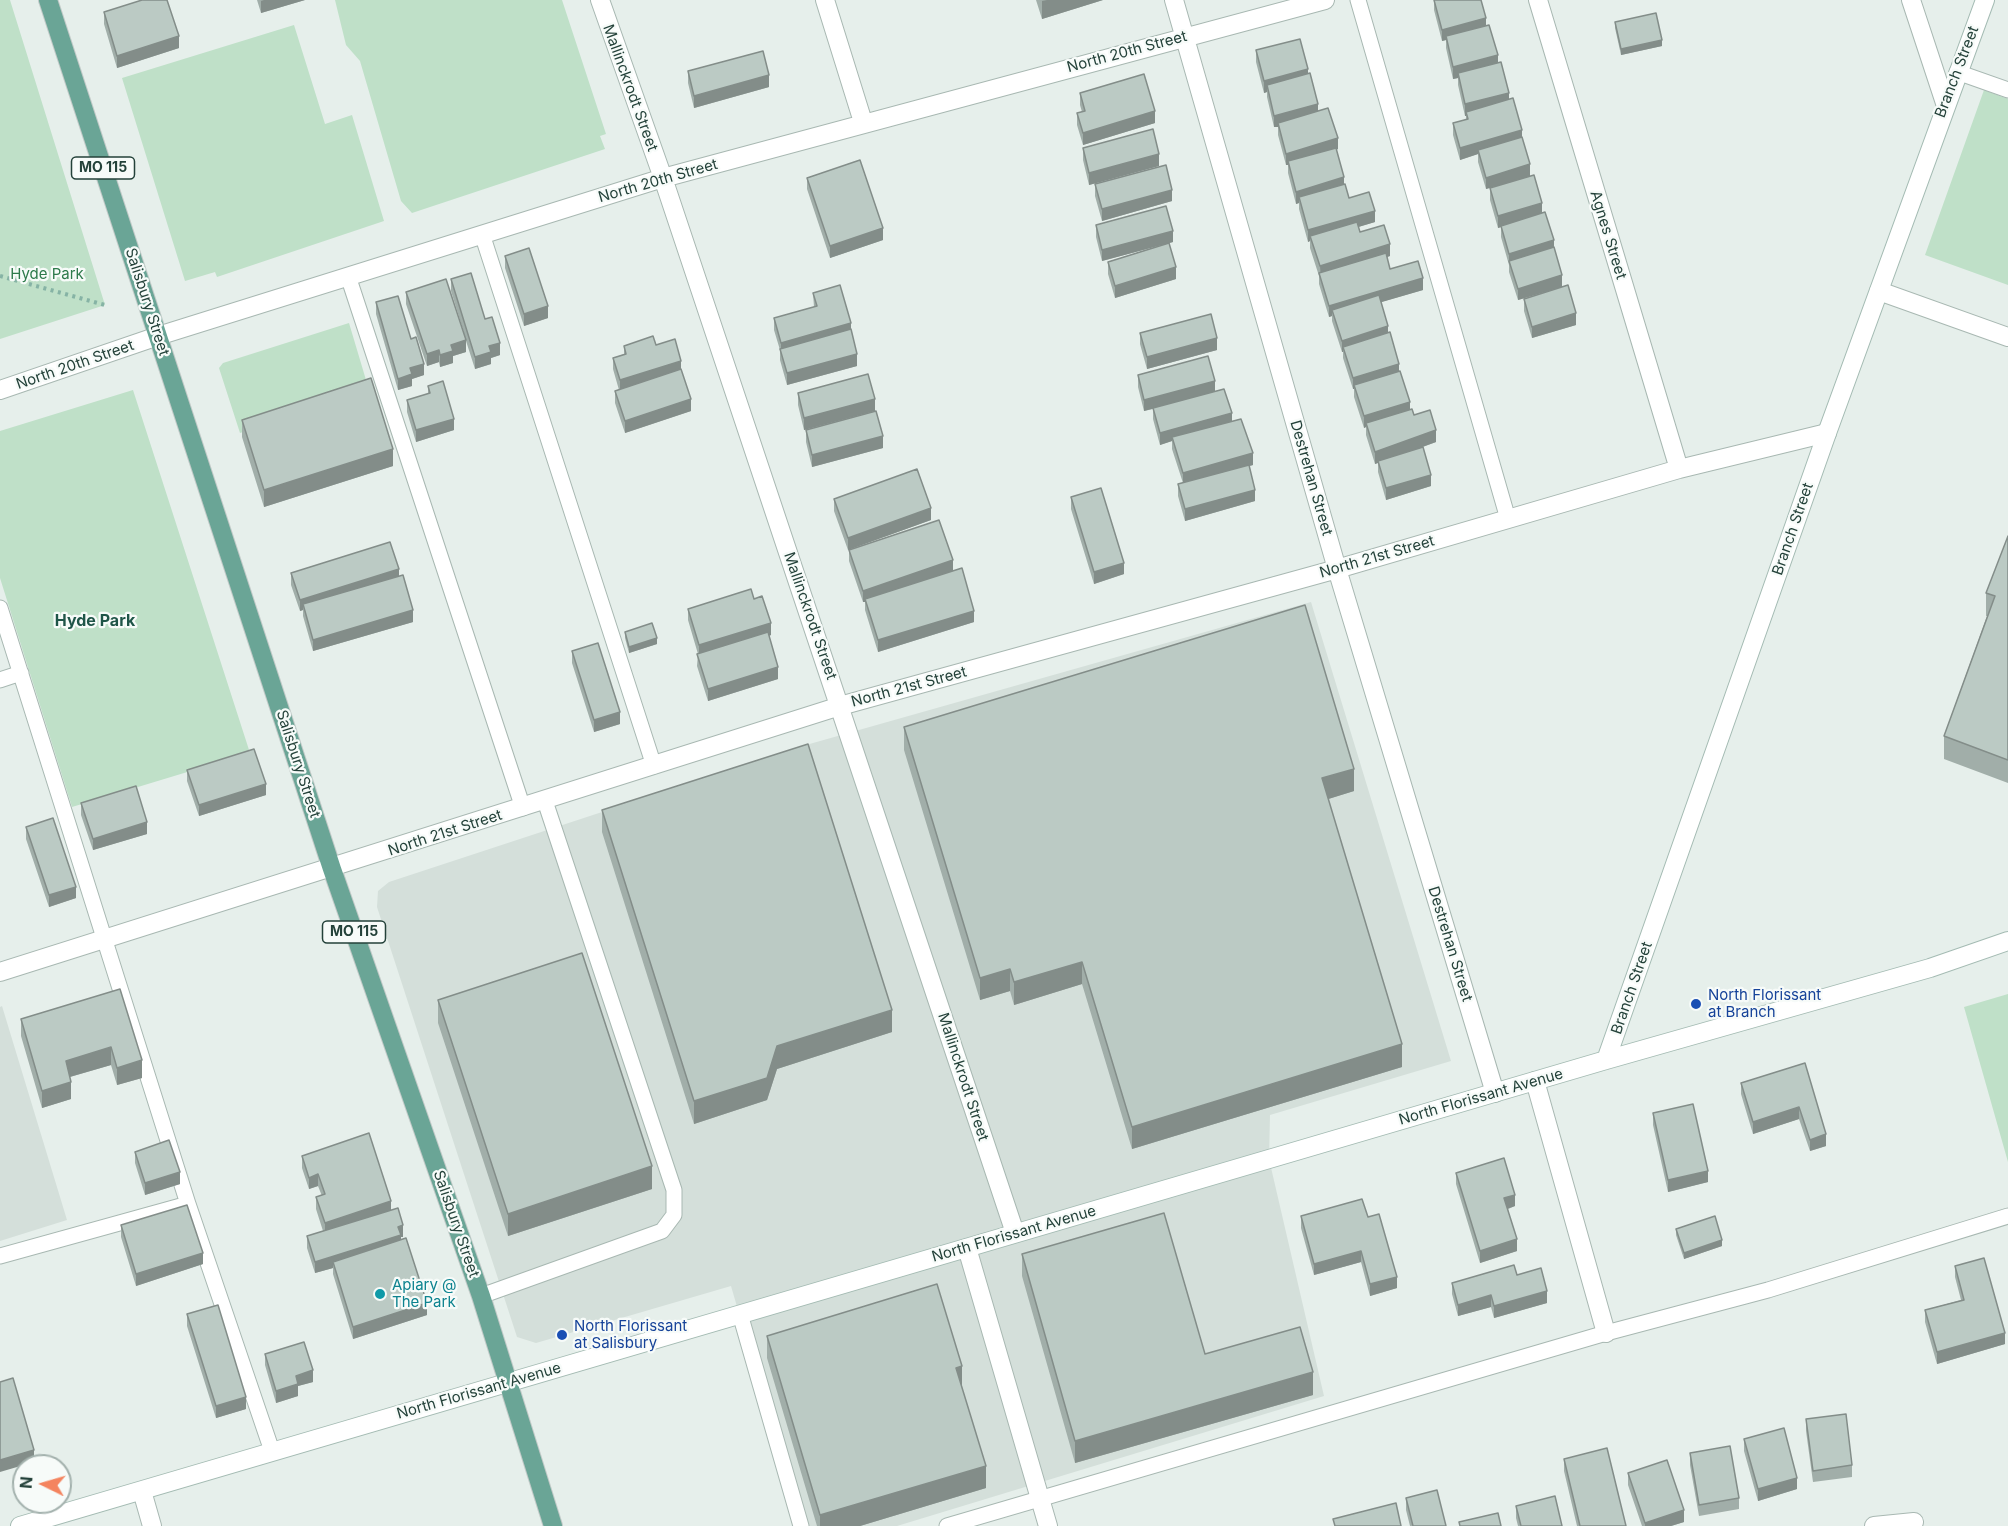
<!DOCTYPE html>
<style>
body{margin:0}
#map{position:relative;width:2008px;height:1526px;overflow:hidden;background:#e6efeb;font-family:Inter,sans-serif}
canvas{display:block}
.north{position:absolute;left:12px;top:1454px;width:60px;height:60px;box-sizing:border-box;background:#f7fbf9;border:2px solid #a3b1ad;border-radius:50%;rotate:275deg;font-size:16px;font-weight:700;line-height:24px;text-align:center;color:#24423a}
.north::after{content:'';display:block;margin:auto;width:21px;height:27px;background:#f4845f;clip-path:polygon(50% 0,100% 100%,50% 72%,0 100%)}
</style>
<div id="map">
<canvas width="2008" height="1526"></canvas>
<div class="north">N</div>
</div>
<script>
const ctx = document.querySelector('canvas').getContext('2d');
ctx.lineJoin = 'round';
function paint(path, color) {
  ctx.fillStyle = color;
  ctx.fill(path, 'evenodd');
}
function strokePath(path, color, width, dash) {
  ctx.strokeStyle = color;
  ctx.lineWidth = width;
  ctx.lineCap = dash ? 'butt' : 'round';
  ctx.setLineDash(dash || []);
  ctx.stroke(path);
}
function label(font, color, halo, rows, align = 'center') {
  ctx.font = font + ' Inter,sans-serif';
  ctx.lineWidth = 4.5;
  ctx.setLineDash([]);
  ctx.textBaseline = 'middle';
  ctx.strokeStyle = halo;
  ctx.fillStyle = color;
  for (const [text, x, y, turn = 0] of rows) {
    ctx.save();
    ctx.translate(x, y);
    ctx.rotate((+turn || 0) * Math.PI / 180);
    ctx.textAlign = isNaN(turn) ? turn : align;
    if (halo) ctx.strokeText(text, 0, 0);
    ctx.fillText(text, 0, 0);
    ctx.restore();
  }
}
paint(new Path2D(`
 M1311,602l140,459 -181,54 -1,44 55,237 -427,130h-96l-70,-240 -195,57 -19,-6 -140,-430 1,-16 11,-9 417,-137z
 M2,1006l65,214 -67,21v-234z`), '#d4dfda');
paint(new Path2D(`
 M0,0h10l95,305 -105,34z
 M335,0h227l44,134 -6,2 5,13 -193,64 -11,-12 -41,-140 -14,-16z
 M294,25l31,99 27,-9 32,106 -167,56 -2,-5 -30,9 -63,-203z
 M1984,90l24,9v186l-83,-30z
 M349,323l20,67 -129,43 -21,-65 4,-5z
 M133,390l117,363 -178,54 -72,-229v-147z
 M2008,994v168l-44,-155z`), '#bfe0c8');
const lane = new Path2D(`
 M1358,0l150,519
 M1957,72l51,18
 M482,234l172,532
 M348,276l175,532
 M0,608l188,596 -188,52
 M0,680l21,-7
 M188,1204l84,247
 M481,1296l181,-65 12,-16v-25l-129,-389
 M740,1314l61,212
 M947,1526l659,-193 162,-43 240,-74`);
const street = new Path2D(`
 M600,0l63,178 352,1055
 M825,0l38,122
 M1174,0l163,569 158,524
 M1538,0l141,469
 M1911,0l34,103
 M1879,291l129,46
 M0,390l158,-54 505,-158 662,-178
 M0,972l840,-266 497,-137 342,-100 148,-36
 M1535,1081l71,252
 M967,1248l81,278
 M142,1491l10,35
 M1874,1526l40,-4`);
const secondary = new Path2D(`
 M1606,1060l221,-627 158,-433
 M20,1526l1586,-466 324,-92 78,-27`);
const primary = new Path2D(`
 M48,0l284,869 149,427 72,230`);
strokePath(lane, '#a8b8b2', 17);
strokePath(street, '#a8b8b2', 20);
strokePath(secondary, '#a4bbb3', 20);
strokePath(primary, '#c2cac8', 20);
strokePath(new Path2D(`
 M0,276l105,29`), '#86b3a5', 4, [3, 4.5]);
strokePath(lane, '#fff', 15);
strokePath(street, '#fff', 18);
strokePath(secondary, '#fff', 18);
strokePath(primary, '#6aa596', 18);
paint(new Path2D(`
 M257,0h48l-44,13z
 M1036,0h67l-61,19z
 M1434,0l52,26 23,74 13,37 8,39 -44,13 -8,-27v-8l-18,6 -7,-25v-12l13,-3v-4h-1l-7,-31v-7l-5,1 -7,-31v-8l-4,1 -8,-31z
 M104,12l75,36 -62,20 -13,-44z
 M1615,22l47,24 -41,9 -6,-27z
 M1256,50l52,24 10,37 20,38 -2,1 8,34 5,14 26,24 -17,5 2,5 30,24 -3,1 3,12 33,21 -42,12 7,31 22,77 26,32 -16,6 11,38 -45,14 -8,-28v-9l-3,1 -9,-29v-8l-2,1 -10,-31v-8h-1l-10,-31v-6h-1l-10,-31v-5l-3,1 -10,-33v-8l-9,-28v-7l-2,1 -9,-33v-6l-3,1 -8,-31v-8h-2l-8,-30v-8h-4l-7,-30v-5l-3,1 -8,-31z
 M688,71l81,16 -75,21 -6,-25z
 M1080,93l75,30 -72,22 -6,-20v-12l5,-1 -2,-7z
 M1083,148l76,18 -70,19 -6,-25z
 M807,178l76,62 -53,18 -23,-69z
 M1095,184l77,17 -70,20 -7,-25z
 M1490,188l52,25 12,34 8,40 -44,13 -9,-28v-7l-8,-28v-10l-3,1 -8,-28z
 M1096,225l77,17 -4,1 7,36 -61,19 -7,-24v-12l57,-18 -63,17 -6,-24z
 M505,256l43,62 -24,8 -19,-58z
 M451,279l34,40 15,36 -9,3v6l-16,5 -9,-28v11l-13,4v7l-13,4 -1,-5 -12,4 -21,-62v-12l58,41 -13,-42z
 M813,293l38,38 6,35 -70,19 -7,-25v-10l-6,-20v-12l40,-11z
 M1524,299l52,26 -44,13 -8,-27z
 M376,302l35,37 13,36 -12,4v7l-14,4 -22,-76z
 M1140,333l77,17 -70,19 -7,-25z
 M656,345l25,25 10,41 -66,22 -10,-30v-12l4,-1 -6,-21v-11l11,-4v-8z
 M1138,375l77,16 17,31 21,43 -4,1 6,35 -70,20 -7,-25v-12l5,-1 -11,-34v-8l-12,4 -7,-26v-10l-9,2 -6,-24z
 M428,386l26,44 -38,12 -9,-30v-12l21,-6z
 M798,393l77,18 -71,19 -6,-25z
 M242,420l151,46 -129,41 -22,-70z
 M806,430l77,18 -71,19 -6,-25z
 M1071,497l53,77 -30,10 -23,-75z
 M834,499l97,21 -83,30 -14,-39z
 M2008,536v247l-64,-24v-23l43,-120h-1v-23z
 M849,550l104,21 21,51 -96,30 -13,-42v-8h-2l-14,-41z
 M291,573l108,3 14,46 -100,29 -10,-35v-6l-3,1 -9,-26z
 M754,599l17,36 -2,1 9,43 -70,22 -11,-35 1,-12 -10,-34v-11z
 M625,632l32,12 -28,9 -4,-15z
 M572,651l48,73 -26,8 -22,-69z
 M904,727l450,64 -26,8 74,268 -270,82 -50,-165 -68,21 -4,-14 -30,9 -76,-250z
 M187,770l79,25 -67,21 -12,-35z
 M81,803l66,31 -54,16 -12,-35z
 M602,810l290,222 -115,37 -10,31 -73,24 -92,-292z
 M26,827l50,71 -27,9 -23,-68z
 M120,989l22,89 -25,7 -6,-20 -41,12 1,22 -29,9 -21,-72v-17z
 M438,1000l214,189 -144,47 -70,-213z
 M1805,1063l21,83 -16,5 -11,-32 -46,15 -12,-40v-11z
 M1653,1113l55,69 -40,10 -15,-67z
 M135,1152l45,32 -35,11 -10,-32z
 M302,1156l89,54 12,27h-2v3l26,75 -74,24 -20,-65v-6l-18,5 -8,-25v-12l16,-5 -7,-22v-12l6,-1 -4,-10 -9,3 -7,-21z
 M1456,1173l59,33 -7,3 9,42 -37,12 -24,-79z
 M1301,1216l67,1 29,71 -27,8 -9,-34 -47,13 -13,-47z
 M121,1225l82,39 -67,22 -15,-49z
 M1676,1229l46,17 -38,13 -8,-24z
 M1022,1254l183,100 108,41 -238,68 -53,-187z
 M1955,1266l50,78 -68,20 -12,-42v-12l36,-10 -6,-23z
 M1517,1275l30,28 -53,15 -3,-11 -33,9 -6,-22v-11z
 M187,1314l59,95 -30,9 -29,-92z
 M767,1336l195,51 24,101 -126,38h-43l-50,-168z
 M265,1354l48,28 -15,4v10l-22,7 -11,-38z
 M1806,1419l46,46v12l-39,5 -7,-51z
 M1744,1439l53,50 -39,12 -14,-50z
 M1690,1453l49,45v11l-40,7 -9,-51z
 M1564,1459l62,67h-49l-13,-55z
 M1628,1473l56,49 -13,4h-29l-14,-41z
 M1406,1498l40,28h-36l-4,-16z
 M1516,1506l46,20h-44l-2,-8z`), '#a1aea9');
paint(new Path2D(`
 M264,0h41l-44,13v-12z
 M1047,0h56l-61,19v-18z
 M1486,18v12l-40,6v4l-4,1v-11z
 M179,36v12l-62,20v-12z
 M1662,40v6l-41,9v-6z
 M1498,55v12l-40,6v5l-5,1v-12z
 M1308,69v12l-41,4v7l-3,1v-12z
 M769,75v12l-75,21v-12z
 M1509,93v11l-43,8v4h-1v-12z
 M1318,104v12l-40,7v4h-4v-11z
 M1155,111v12l-72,22v-12z
 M1522,130v12l-44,8v4l-18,6v-12z
 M1338,138v11l-49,15 -1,-3v4h-2v-11z
 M1159,154v12l-70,19v-12z
 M1530,164v12l-44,13v-11z
 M1344,177v11l-45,9v6l-3,1v-12z
 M1172,190v11l-70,20v-12z
 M1542,203v11l-44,14v-12z
 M1375,211v11l-63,19 -2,-5v5l-2,1v-12z
 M883,228v12l-53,18v-12z
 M1173,231v11l-71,19v-11z
 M1554,240v12l-45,9v-7z
 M1390,244v12l-69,22 -1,-12z
 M1176,267v12l-61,19v-12z
 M1562,275v12l-44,13v-11z
 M1423,278v12l-89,26 -2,-6v6l-3,1v-11z
 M548,306v12l-24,8v-12z
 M1576,313v12l-44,13v-11z
 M851,323v12l-70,19v-11z
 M1388,326v12l-45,9v5h-1v-11z
 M1217,338v12l-70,19v-12z
 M466,340v12l-13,4v7l-13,4v-12l11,-10z
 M500,343v12l-9,3v6l-16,5v-12l14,-11z
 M439,350v12l-12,4v-12z
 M857,354v12l-70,19v-12z
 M681,361v12l-61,19v-12z
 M424,364v11l-12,4v7l-14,4v-11l12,-11z
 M1399,364v11l-45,10v4h-1v-11z
 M1215,381v11l-71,19v-11z
 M691,399v12l-66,22v-12z
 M875,399v12l-71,19v-12z
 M1410,402v12l-44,9v4l-2,1v-12z
 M1232,413v12l-60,12v4l-12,4v-12z
 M454,419v11l-38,12v-12z
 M1436,430v12l-61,22v-12z
 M883,436v12l-71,19v-12z
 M393,449v17l-129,41v-17z
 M1253,453v12l-70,19v-11z
 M1431,475v11l-45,14v-12z
 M1255,490v11l-70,20v-12z
 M931,508v12l-83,30v-12z
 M953,560v12l-88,27v3h-2v-11z
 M1124,563v11l-30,10v-12z
 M399,569v12l-96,23v6l-3,1v-11z
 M413,610v12l-100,29v-11z
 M974,611v11l-96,30v-12z
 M771,623v12l-72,22v-12z
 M657,638v6l-28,9v-6z
 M778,667v12l-70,22v-12z
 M620,712v12l-26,8v-12z
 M1354,769v22l-32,10v-23z
 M266,784v11l-67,21v-11z
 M147,822v12l-54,16v-11z
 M76,887v11l-27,9v-12z
 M1082,962v22l-68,21v-23z
 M1010,969v22l-30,9v-22z
 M892,1010v22l-115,37 -10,31 -73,24v-23l83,-55z
 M1402,1044v23l-270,82v-22z
 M111,1047v18l-45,13v-17z
 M142,1060v18l-25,7v-17z
 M71,1082v17l-29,9v-17z
 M1799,1107v12l-46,15v-12z
 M1826,1134v12l-16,5v-11z
 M652,1166v23l-144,47v-22z
 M1708,1171v11l-40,10v-12z
 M180,1172v12l-35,11v-12z
 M318,1174v12l-9,3v-11z
 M1515,1195v11l-11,4v-12z
 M391,1201v11l-66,22v-11z
 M403,1225v12h-2v10l-68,15v6l-18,5v-11z
 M1517,1239v12l-37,12v-12z
 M1722,1240v6l-38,13v-6z
 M1361,1251v11l-47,13v-11z
 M203,1253v11l-67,22v-12z
 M1397,1277v11l-27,8v-12z
 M1547,1291v12l-53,15v-12z
 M1491,1295v12l-33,9v-11z
 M427,1303v12l-74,24v-12z
 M2005,1333v11l-68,20v-12z
 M962,1366v22l-6,-20z
 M313,1370v12l-15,4v10l-22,7v-12l20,-15z
 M1313,1372v23l-238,68v-22z
 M246,1397v12l-30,9v-12z
 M34,1450v12l-34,10v-12z
 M986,1466v22l-126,38h-40v-11z
 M1797,1478v11l-39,12v-12z
 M1684,1510v12l-13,4h-26v-3z`), '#838d89');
const building = new Path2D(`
 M142,0h25l12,36 -62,20 -13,-44z
 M1434,0h47l5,18 -44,12z
 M1656,13l6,27 -41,9 -6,-27z
 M1489,25l9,30 -45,12 -7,-31z
 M1300,39l8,30 -44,12 -8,-31z
 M763,51l6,24 -75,21 -6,-25z
 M1501,62l8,31 -44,11 -7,-31z
 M1310,73l8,31 -44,12 -7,-31z
 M1144,74l11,37 -72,22 -6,-20 8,-2 -5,-18z
 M1513,98l9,32 -62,18 -7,-25 15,-4 -2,-7z
 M1328,108l10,30 -52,16 -8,-31z
 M1153,129l6,25 -70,19 -6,-25z
 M1522,137l8,27 -44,14 -8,-28z
 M1336,148l8,29 -48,15 -8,-31z
 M860,160l23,68 -53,18 -23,-68z
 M1166,165l6,25 -70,19 -7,-25z
 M1534,175l8,28 -44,13 -8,-28z
 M1345,184l4,14 20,-6 6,19 -67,19 -9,-33z
 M1166,206l7,25 -71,19 -6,-25z
 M1545,212l9,28 -45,14 -8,-28z
 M1357,222l3,10 24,-7 6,19 -70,22 -10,-30z
 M1169,243l7,24 -61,19 -7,-24z
 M1554,247l8,28 -44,14 -9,-28z
 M529,248l19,58 -24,8 -19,-58z
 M1386,253l4,16 28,-8 5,17 -94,28 -10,-33z
 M471,273l14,46 7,-2 8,26 -11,3 2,6 -16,5 -24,-78z
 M446,279l20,61 -15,5 2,6 -13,4 -1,-5 -12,4 -21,-62z
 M840,285l11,38 -70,20 -7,-25 43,-12 -4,-13z
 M1568,285l8,28 -44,14 -8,-28z
 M1379,295l9,31 -46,15 -10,-31z
 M398,296l13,43 5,-2 8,27 -14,4 2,6 -14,5 -22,-77z
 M1211,314l6,24 -70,19 -7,-24z
 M851,329l6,25 -70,19 -7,-24z
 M1390,332l9,32 -46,14 -10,-31z
 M653,336l3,9 19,-6 6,22 -61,19 -7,-22 13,-4 -2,-8z
 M1208,356l7,25 -71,19 -6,-25z
 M681,369l10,30 -66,22 -10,-30z
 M1400,371l10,31 -46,14 -10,-31z
 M868,374l7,25 -71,19 -6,-25z
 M371,378l22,71 -129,41 -22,-70z
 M443,381l11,38 -38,11 -9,-30 23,-7 -2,-7z
 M1224,389l8,24 -72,20 -7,-25z
 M1412,409l2,6 16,-5 6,20 -61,22 -9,-29z
 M876,411l7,25 -71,19 -6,-25z
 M1241,419l12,34 -70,20 -11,-36z
 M1423,447l8,28 -45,13 -8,-27z
 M1249,465l6,25 -70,19 -7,-25z
 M917,469l14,39 -83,30 -14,-39z
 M1101,488l23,75 -30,9 -23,-75z
 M939,520l14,40 -90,31 -14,-41z
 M2008,536v224l-64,-24 51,-140 -9,-3z
 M390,542l9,27 -99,31 -9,-27z
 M962,568l12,43 -96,29 -13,-41z
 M403,575l10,35 -100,30 -10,-36z
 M751,589l3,10 8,-3 9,27 -72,22 -11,-36z
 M1305,605l49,164 -32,9 80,266 -270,83 -50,-165 -68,20 -4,-13 -30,9 -76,-251z
 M652,623l5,15 -28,9 -4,-15z
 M768,632l10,35 -70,22 -11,-35z
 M598,643l22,69 -26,8 -22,-69z
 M808,744l84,266 -115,36 -10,32 -73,23 -92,-291z
 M254,749l12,35 -67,21 -12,-35z
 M136,786l11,36 -54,17 -12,-36z
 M53,818l23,69 -27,8 -23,-68z
 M582,953l70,213 -144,48 -70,-214z
 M120,989l22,71 -25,8 -6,-21 -45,14 5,21 -29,9 -21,-72z
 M1805,1063l21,71 -16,6 -11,-33 -46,15 -12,-39z
 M1693,1104l15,67 -40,9 -15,-67z
 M369,1133l22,68 -66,22 -9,-26 9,-3 -7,-20 -9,4 -7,-22z
 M169,1140l11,32 -35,11 -10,-31z
 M1504,1158l11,37 -11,3 13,41 -37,12 -24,-78z
 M1362,1199l6,18 11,-3 18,63 -27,7 -9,-33 -47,13 -13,-48z
 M187,1205l16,48 -67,21 -15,-49z
 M398,1208l5,17 -5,2 3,8 -86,27 -8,-26z
 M1164,1213l41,141 95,-27 13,45 -238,69 -53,-187z
 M1715,1216l7,24 -38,13 -8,-24z
 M406,1238l21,65 -74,24 -20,-65z
 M1984,1258l21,75 -68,19 -12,-42 39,-10 -9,-34z
 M1514,1265l3,10 24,-7 6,23 -53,15 -3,-11 -33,10 -6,-22z
 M937,1284l25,82 -6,2 30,98 -166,49 -53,-179z
 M218,1305l28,92 -30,9 -29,-92z
 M304,1342l9,28 -17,6 2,8 -22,7 -11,-37z
 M13,1378l21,72 -34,10v-78z
 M1846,1414l6,51 -39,6 -7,-52z
 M1784,1428l13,50 -39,11 -14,-50z
 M1730,1446l9,52 -40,7 -9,-52z
 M1607,1448l19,78h-46l-16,-67z
 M1667,1460l17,50 -39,13 -17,-50z
 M1437,1490l9,36h-33l-7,-28z
 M1555,1496l7,30h-41l-5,-20z
 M1396,1503l5,23h-66l-2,-7z
 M1498,1513l3,13h-41l-1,-4z`);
paint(building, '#bbcac4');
strokePath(building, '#838d89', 1.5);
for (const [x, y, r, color] of [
 [1696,1004,6,"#1a4fb4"],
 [380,1294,6,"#0f9aa8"],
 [562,1335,6,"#1a4fb4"]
]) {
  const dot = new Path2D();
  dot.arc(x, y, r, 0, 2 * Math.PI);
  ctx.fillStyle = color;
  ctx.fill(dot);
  strokePath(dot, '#f7fbf9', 2);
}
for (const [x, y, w] of [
 [103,168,63],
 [354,932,63]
]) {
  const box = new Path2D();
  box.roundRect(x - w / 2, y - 11, w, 22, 4.5);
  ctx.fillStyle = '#f7fbf9';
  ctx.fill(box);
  strokePath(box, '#24423a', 1.5);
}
label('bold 14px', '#24423a', null, [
 ["MO 115",103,168],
 ["MO 115",354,932]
]);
label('15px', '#24423a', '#f7fbf9', [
 ["North 20th Street",1127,52,-15],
 ["Branch Street",1957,72,-69],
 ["Mallinckrodt Street",630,88,70],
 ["North 20th Street",658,181,-16],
 ["Agnes Street",1608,235,73],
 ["Salisbury Street",147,302,72],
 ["North 20th Street",75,365,-19],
 ["Destrehan Street",1311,478,74],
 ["Branch Street",1793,529,-71],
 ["North 21st Street",1377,557,-16],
 ["Mallinckrodt Street",810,616,71],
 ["North 21st Street",909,687,-15],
 ["Salisbury Street",298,764,72],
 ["North 21st Street",445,833,-18],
 ["Destrehan Street",1450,944,73],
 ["Branch Street",1632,988,-71],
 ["Mallinckrodt Street",963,1077,72],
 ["North Florissant Avenue",1481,1097,-16],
 ["Salisbury Street",456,1224,71],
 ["North Florissant Avenue",1014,1234,-16],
 ["North Florissant Avenue",479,1391,-16]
]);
label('15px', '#2d7a4b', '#f7fbf9', [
 ["Hyde Park",47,274]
]);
label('15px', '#164399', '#f7fbf9', [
 ["North Florissant",1708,995],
 ["at Branch",1708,1012],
 ["North Florissant",574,1326],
 ["at Salisbury",574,1343]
], 'left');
label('15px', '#0d838f', '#f7fbf9', [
 ["Apiary @",392,1285],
 ["The Park",392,1302]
], 'left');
label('bold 16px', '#1f5548', '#f7fbf9', [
 ["Hyde Park",95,621]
]);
</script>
